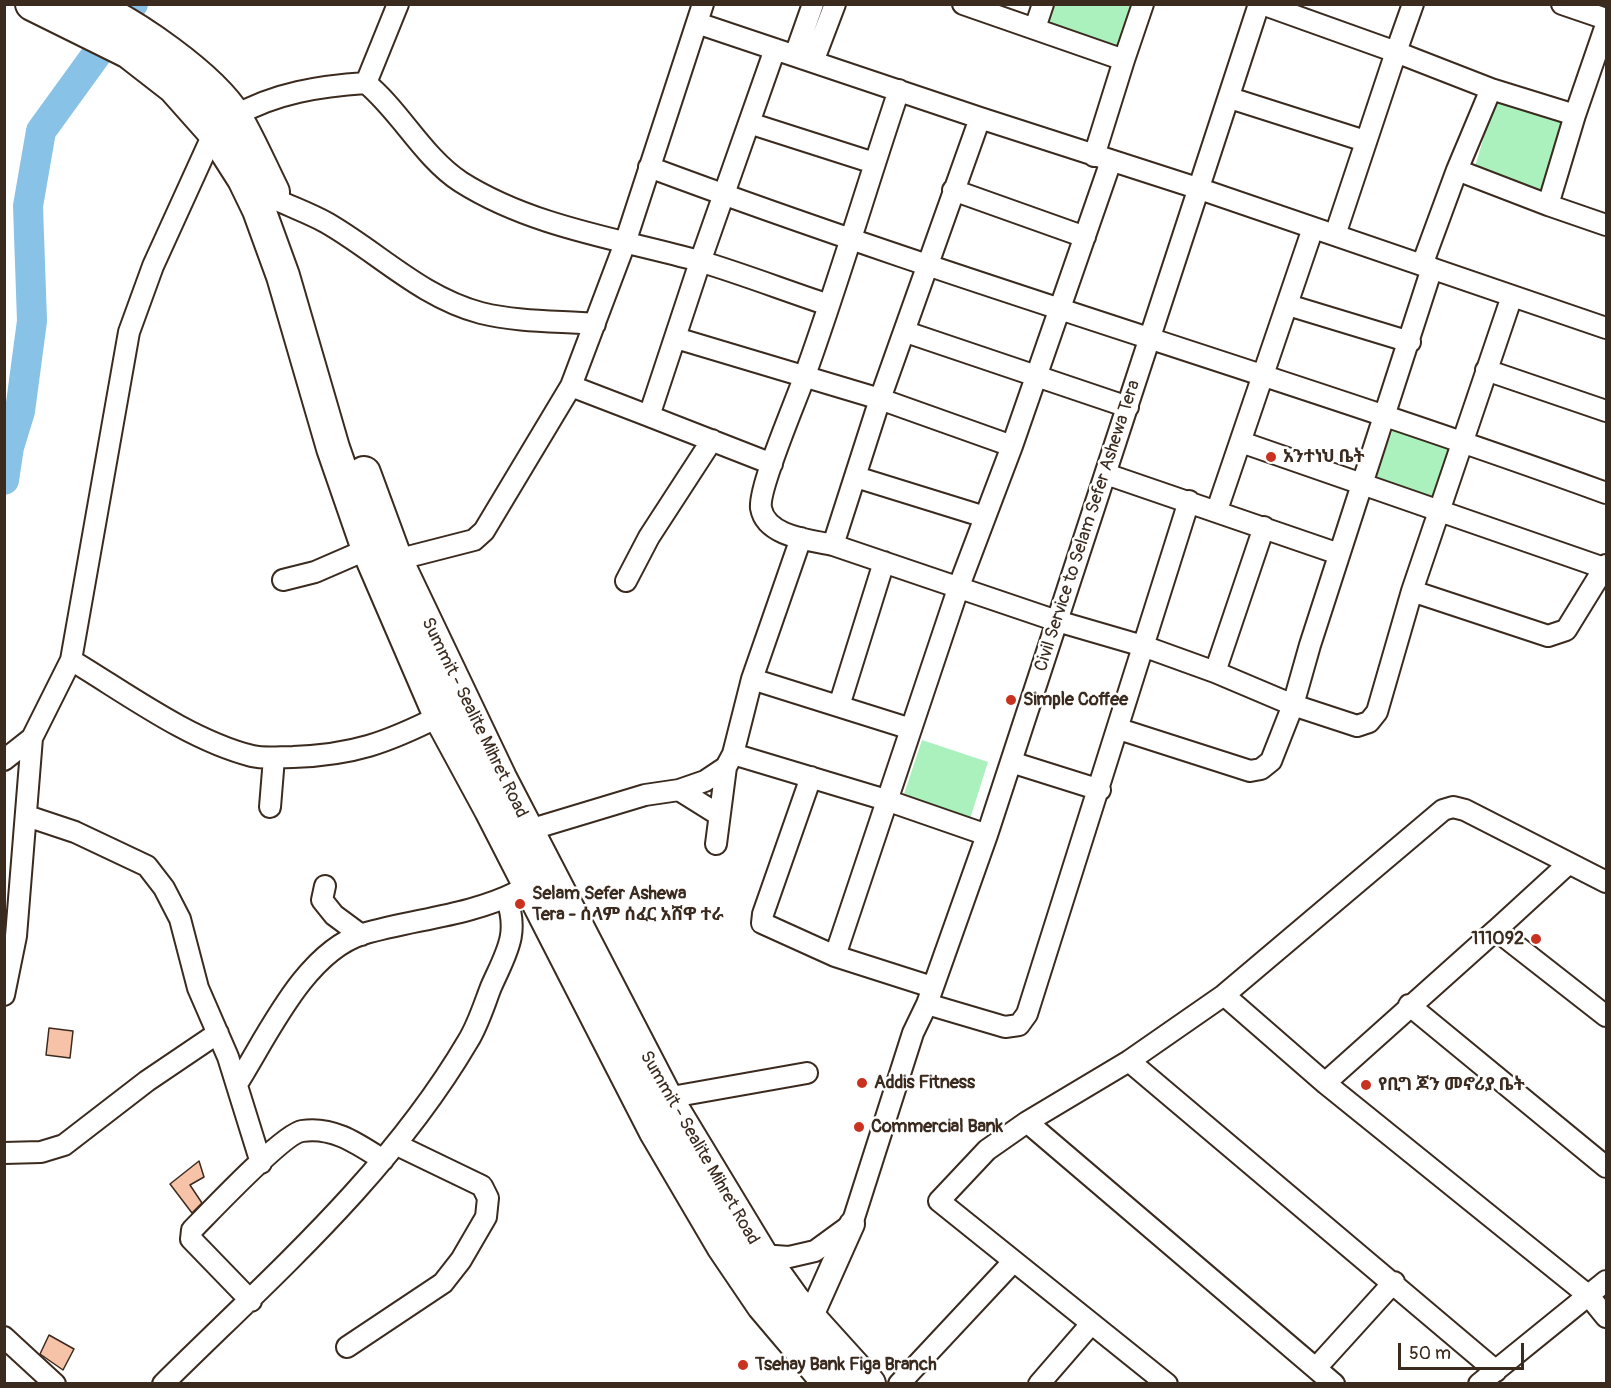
<!DOCTYPE html>
<meta charset="utf-8">
<style>
body{margin:0}
#map{position:relative;width:1611px;height:1388px;overflow:hidden;background:#fff;font-family:Pangolin,sans-serif}
canvas{display:block}
.frame{position:absolute;inset:0;border:6px solid #3b2a1e;pointer-events:none}
.scale{position:absolute;left:1398px;top:1343px;width:126px;height:27px;box-sizing:border-box;border:3px solid #3b2a1e;border-top:0;padding-left:8px;font-size:18px;line-height:21px;white-space:nowrap;color:#3b2a1e;-webkit-text-stroke:4px #fff;paint-order:stroke}
</style>
<div id="map">
<canvas width="1611" height="1388"></canvas>
<div class="frame"></div>
<div class="scale">50 m</div>
</div>
<script>
const ctx = document.querySelector('canvas').getContext('2d');
ctx.lineJoin = 'round';
function paint(path, color) {
  ctx.fillStyle = color;
  ctx.fill(path, 'evenodd');
}
function strokePath(path, color, width, dash) {
  ctx.strokeStyle = color;
  ctx.lineWidth = width;
  ctx.lineCap = dash ? 'butt' : 'round';
  ctx.setLineDash(dash || []);
  ctx.stroke(path);
}
function label(font, color, halo, rows, align = 'center') {
  ctx.font = font + ' Pangolin,"Noto Sans Ethiopic",sans-serif';
  ctx.lineWidth = 5;
  ctx.setLineDash([]);
  ctx.textBaseline = 'middle';
  ctx.strokeStyle = halo;
  ctx.fillStyle = color;
  for (const [text, x, y, turn = 0] of rows) {
    ctx.save();
    ctx.translate(x, y);
    ctx.rotate((+turn || 0) * Math.PI / 180);
    ctx.textAlign = isNaN(turn) ? turn : align;
    if (halo) ctx.strokeText(text, 0, 0);
    ctx.fillText(text, 0, 0);
    ctx.restore();
  }
}
paint(new Path2D(`
 M1052,5h96l-17,51 -85,-32z
 M1495,99l73,22 -25,75 -71,-19z
 M1395,424l63,18 -20,63 -65,-22z
 M922,740l66,22 -19,60 -67,-22z`), '#abf1bd');
strokePath(new Path2D(`
 M4,480l5,-33 11,-36 12,-90 -4,-115 13,-75 92,-127`), '#88c3e7', 30);
const building = new Path2D(`
 M49,1028l24,3 -3,27 -24,-3z
 M199,1161l5,16 -14,8 12,18 -10,10 -22,-29z
 M49,1335l25,14 -11,21 -23,-16z`);
paint(building, '#f7c3a8');
strokePath(building, '#3b2a1e', 1.5);
const minor = new Path2D(`
 M963,4l161,56 -30,96
 M1262,4l134,48 -61,183
 M1413,4l-17,48 95,37 84,26 31,-90
 M1562,4l44,15
 M697,23l283,95 220,71 406,139
 M1035,28l8,-24
 M795,55l18,-51
 M1124,60l19,-56
 M813,62l22,-58
 M366,83c35,29 57,74 95,99 71,45 159,57 238,79 44,13 87,30 130,44
 M1230,98l135,43
 M1575,115l-27,90 58,20
 M235,116c40,-23 85,-30 131,-33l32,-79
 M980,118l-100,281 -47,146 224,76 86,25 72,26 78,33 64,21 12,-4 8,-10 35,-121 100,-295
 M749,123l125,40
 M649,167c316,118 641,211 957,326
 M1457,170l34,-81
 M953,190l132,47
 M277,200c17,8 34,14 50,23 52,30 94,74 154,90 37,9 77,8 114,11
 M1422,265l35,-95 91,35
 M1288,305l122,37
 M906,332l222,75
 M676,338l204,61 132,47
 M1486,370l120,41
 M571,386l78,30
 M1241,442l363,126
 M772,464l-123,-48 51,-154 75,-213
 M1106,474l233,80
 M856,477l129,40
 M1217,510l96,-282
 M801,538l-49,141 -19,75 153,46 101,35
 M833,545c-22,-5 -67,-8 -72,-37 -3,-20 36,-109 44,-133 34,-94 62,-190 94,-285
 M396,560l78,-20 10,-9 87,-145 54,-143 78,-239
 M283,580l32,-8 53,-23
 M626,581l23,-44 63,-97
 M1412,591l136,45 18,-6 40,-65
 M71,660c55,33 118,80 181,96 13,3 27,1 41,1 60,-2 93,-14 147,-41
 M1215,672l49,-145
 M752,679l159,50
 M839,706l45,-144
 M1119,729l131,42 11,-2 10,-8 22,-56 17,-60 122,-377
 M4,760l28,-22
 M1011,762l89,28
 M811,777l-48,137 -1,9 73,33 124,-370 53,-140 99,-285
 M679,790l40,25
 M270,807l4,-49
 M27,816l48,16 72,34 17,22 16,31 18,69 30,69 33,106
 M529,830l116,-35 34,-5 26,-9 21,-14 7,-13
 M716,844l10,-77
 M325,886l-3,14 12,15 27,20
 M1496,930l72,-66
 M835,956l97,31
 M4,995l12,-59 16,-198 39,-78 58,-328 24,-66 61,-134
 M1224,995l101,88 264,213 17,21
 M927,1004l78,23 14,-2 8,-11 162,-513
 M1409,1005l197,162
 M1129,1061l367,310
 M1325,1083l171,-153 110,86
 M237,1084c31,-49 68,-132 126,-150 51,-15 106,-18 154,-42
 M666,1098l141,-25
 M1027,1122l102,-61 95,-66 219,-185 10,-3 12,3 141,72
 M4,1153l37,-1 23,-7 83,-64 71,-48
 M761,1255l28,2 26,-6 37,-27 61,-191 14,-29 60,-169 272,-831
 M251,1301l-60,-62 1,-9c18,-18 91,-96 110,-99 31,-5 56,13 81,29
 M4,1337l51,47
 M347,1347l96,-64 18,-23 25,-43 2,-19 -6,-12 -85,-41
 M1316,1368l78,-86
 M163,1384c108,-107 227,-210 305,-343 10,-16 16,-36 23,-54 15,-34 29,-53 15,-90
 M899,1384l114,-122
 M1039,1384l52,-60
 M1167,1384l-228,-183 48,-51 40,-28 307,262
 M1479,1384l127,-103`);
const tertiary = new Path2D(`
 M810,1318l42,-94`);
const primary = new Path2D(`
 M32,4l97,48 45,35 40,45 30,47 15,31 24,66 50,172 35,101 72,167 51,94 165,322 67,114 40,59 67,79
 M87,4c44,18 124,73 149,114 14,24 25,50 37,74
 M364,473l32,87 104,218 166,320 95,157 33,46 75,83`);
strokePath(minor, '#3b2a1e', 24);
strokePath(tertiary, '#3b2a1e', 28);
strokePath(primary, '#3b2a1e', 36);
strokePath(minor, '#fff', 20);
strokePath(tertiary, '#fff', 24);
strokePath(primary, '#fff', 32);
for (const [x, y, r, color] of [
 [1271,457,6,"#c8321e"],
 [1011,700,6,"#c8321e"],
 [520,904,6,"#c8321e"],
 [1536,939,6,"#c8321e"],
 [862,1083,6,"#c8321e"],
 [1366,1085,6,"#c8321e"],
 [859,1127,6,"#c8321e"],
 [743,1365,6,"#c8321e"]
]) {
  const dot = new Path2D();
  dot.arc(x, y, r, 0, 2 * Math.PI);
  ctx.fillStyle = color;
  ctx.fill(dot);
  strokePath(dot, '#fff', 2);
}
label('bold 18px', '#3b2a1e', '#fff', [
 ["አንተነህ ቤት",1283,457],
 ["Simple Coffee",1023,700],
 ["Selam Sefer Ashewa",532,894],
 ["Tera - ሰላም ሰፈር አሸዋ ተራ",532,915],
 ["111092",1524,939,"right"],
 ["Addis Fitness",874,1083],
 ["የቢግ ጆን መኖሪያ ቤት",1378,1085],
 ["Commercial Bank",871,1127],
 ["Tsehay Bank Figa Branch",755,1365]
], 'left');
label('18px', '#3b2a1e', '#fff', [
 ["Civil Service to Selam Sefer Ashewa Tera",1088,526,-72],
 ["Summit - Sealite Mihret Road",474,718,64],
 ["Summit - Sealite Mihret Road",699,1148,60]
]);
</script>
